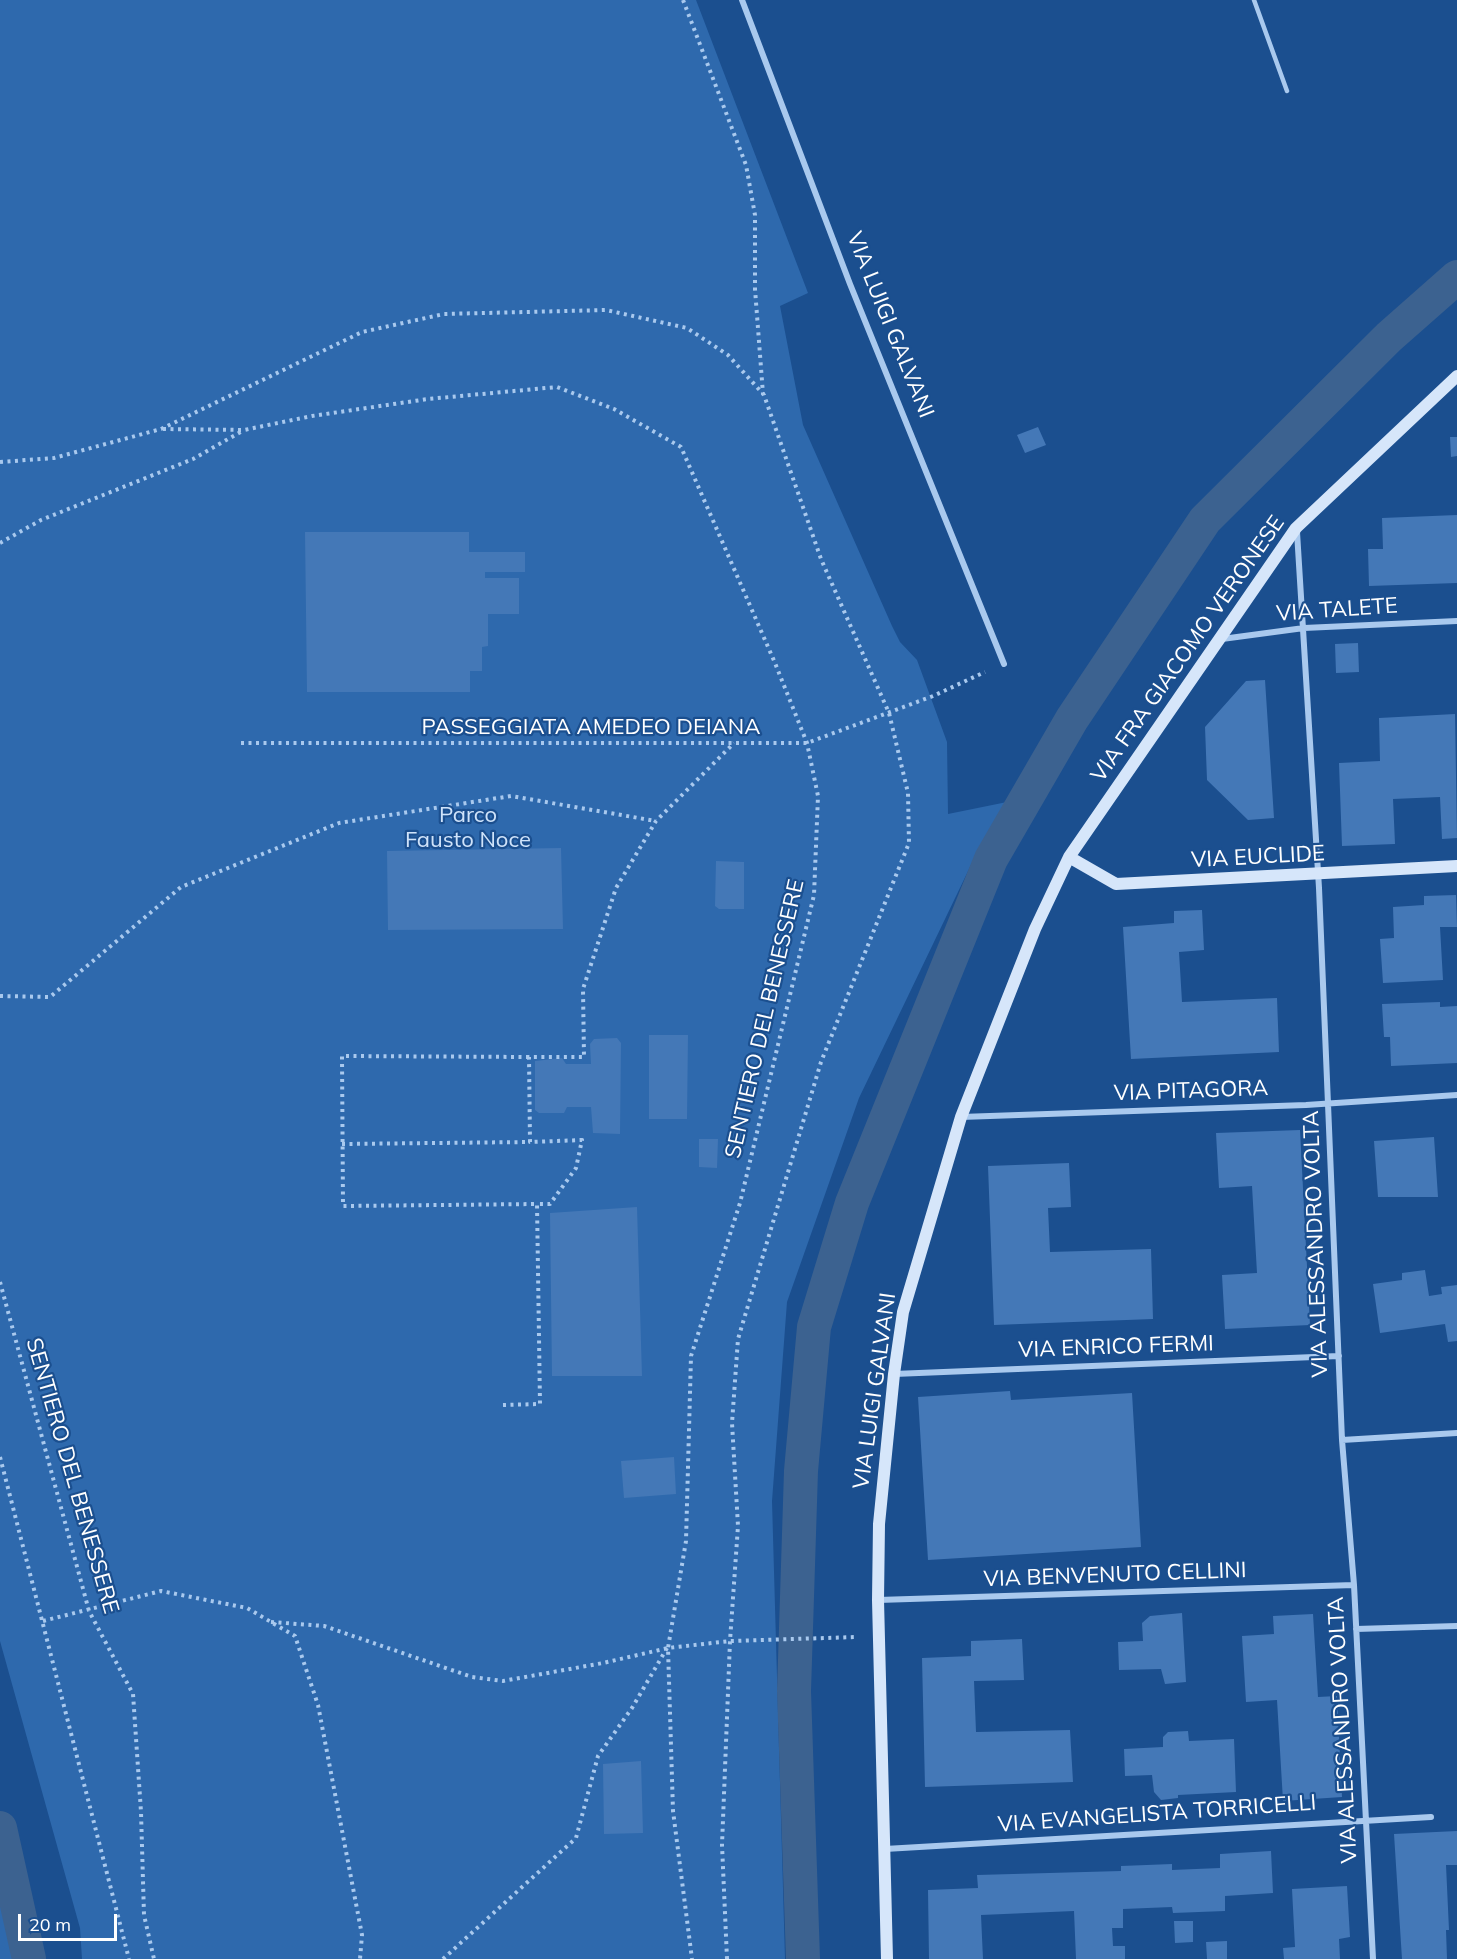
<!DOCTYPE html>
<style>
body{margin:0}
#map{position:relative;width:1457px;height:1959px;overflow:hidden;background:#1b4f8f;font-family:Mulish,sans-serif}
canvas{display:block}
.scale{position:absolute;left:18px;top:1914px;width:99px;height:27px;box-sizing:border-box;border:3px solid #fff;border-top:0;padding-left:8px;font-size:18px;line-height:21px;white-space:nowrap;color:#fff;-webkit-text-stroke:4px #1b4f8f;paint-order:stroke}
</style>
<div id="map">
<canvas width="1457" height="1959"></canvas>
<div class="scale">20 m</div>
</div>
<script>
const ctx = document.querySelector('canvas').getContext('2d');
ctx.lineJoin = 'round';
function paint(path, color) {
  ctx.fillStyle = color;
  ctx.fill(path, 'evenodd');
}
function strokePath(path, color, width, dash) {
  ctx.strokeStyle = color;
  ctx.lineWidth = width;
  ctx.lineCap = dash ? 'butt' : 'round';
  ctx.setLineDash(dash || []);
  ctx.stroke(path);
}
function label(font, color, halo, rows, align = 'center') {
  ctx.font = font + ' Mulish,sans-serif';
  ctx.lineWidth = 4.5;
  ctx.setLineDash([]);
  ctx.textBaseline = 'middle';
  ctx.strokeStyle = halo;
  ctx.fillStyle = color;
  for (const [text, x, y, turn = 0] of rows) {
    ctx.save();
    ctx.translate(x, y);
    ctx.rotate((+turn || 0) * Math.PI / 180);
    ctx.textAlign = isNaN(turn) ? turn : align;
    if (halo) ctx.strokeText(text, 0, 0);
    ctx.fillText(text, 0, 0);
    ctx.restore();
  }
}
paint(new Path2D(`
 M0,0h696l112,293 -28,13 23,119 89,201 8,16 17,18 30,82 1,72 59,-12 -37,65 -111,231 -72,204 -15,199 13,458h-703l-2,-31 -80,-287z
 M0,1888l17,71h-17z`), '#2e69ad');
strokePath(new Path2D(`
 M0,1828l29,131
 M803,1959l-9,-268 7,-220 13,-144 38,-124 139,-344 81,-140 133,-199 184,-183 68,-60`), '#3c6290', 34);
paint(new Path2D(`
 M1038,427l8,18 -21,8 -8,-18z
 M1450,437h7v19l-6,1z
 M1457,515v68l-88,3 -1,-37h15l-1,-31z
 M305,532h164v20h56v20h-40v6h34v36h-31v32l-6,1v24h-12v21h-163z
 M1358,643l1,29 -23,1 -1,-29z
 M1265,680l9,138 -26,2 -41,-40 -2,-53 41,-46z
 M1455,714l2,124 -15,1 -2,-42 -47,2 2,45 -53,2 -3,-83 41,-2 -1,-43z
 M561,848l2,81 -175,1 -1,-79z
 M716,861l28,1v47h-25l-4,-3z
 M1456,895l1,32h-17l3,53 -60,3 -3,-44 14,-1 -1,-31 31,-2v-9z
 M1202,910l2,40 -25,2 3,50 95,-4 2,54 -148,7 -8,-132 51,-4v-12z
 M1440,1002v5l17,-1v57l-66,3 -1,-29h-6l-2,-33z
 M649,1035h39l-1,84h-38z
 M594,1039l23,-1 4,5 -1,91 -27,-1 -2,-26h-24l-3,6h-25l-4,-3v-49l27,-3 4,6h25l-1,-20z
 M1300,1130l10,195 -85,4 -3,-54 35,-2 -5,-87 -33,2 -3,-55z
 M1434,1137l4,60h-60l-4,-56z
 M699,1139h19l-1,29 -18,-1z
 M1069,1163l2,44 -23,1 2,44 101,-3 2,70 -159,6 -6,-159z
 M637,1207l5,169h-90l-2,-163z
 M1425,1270l4,26 13,-2 -1,-7 16,-2v56l-9,1 -3,-18 -65,9 -7,-49 29,-4v-7z
 M1010,1391l1,9 121,-7 9,154 -213,13 -10,-163z
 M674,1457l2,37 -52,4 -3,-37z
 M1182,1613l4,69 -21,2 -4,-15 -42,1 -1,-28 25,-1 -1,-18 8,-7z
 M1313,1614l5,83 19,-1 5,101 -59,4 -6,-101 -31,2 -4,-66 32,-2 -1,-18z
 M1022,1639l2,41 -50,1 2,51 94,-2 3,52 -148,5 -3,-129 49,-2v-15z
 M1188,1731l1,10 45,-2 2,53 -58,3v3l-17,2 -7,-8 -2,-17 -27,1 -1,-27 39,-2v-10l5,-5z
 M641,1761l2,72 -39,1 -1,-70z
 M1457,1831v34h-11l3,65h-3l1,29h-45l-8,-125z
 M1271,1851l2,42 -48,3v15l-52,2 -1,-6 -49,2v19h-11l1,18h12v13h-49l-2,-48 -93,4 2,44h-54l-1,-69 50,-2 -1,-13 144,-4v-5l51,-2v6l48,-2v-14z
 M1347,1886l3,51 -11,2 1,20h-56l-1,-11 12,-1 -3,-58z
 M1174,1921h19v21l-18,1z
 M1227,1941v18h-20l-1,-17z`), '#4478b7');
strokePath(new Path2D(`
 M683,0l63,165 9,50v74l8,105
 M163,429l81,1 68,-14 116,-17 129,-12 57,22 67,38 94,216 32,80 11,53 -4,99 -74,308 -49,153 -5,185 -18,107 5,163 19,148
 M0,462l54,-4 107,-29 201,-97 82,-18 162,-4 81,18 41,27 36,40 57,164 68,154 19,80 1,50 -88,219 -83,277 -6,84 6,103 -8,115 -8,204 5,114
 M0,543l41,-23 152,-61 51,-29
 M241,743h566l126,-47 52,-24
 M0,996l50,1 131,-110 158,-64 172,-27 145,25
 M529,1057l-187,-1 1,150 194,-2
 M342,1144l188,-2
 M0,1282l89,329 44,83 8,118 3,103 10,44
 M503,1405l37,-1 -3,-200h13l26,-36 6,-28 -52,2 -1,-85h55l-1,-68 33,-101 40,-67 78,-78
 M0,1457l129,502
 M43,1621l118,-30 86,17 48,28 23,69 44,230 -2,24
 M271,1622l53,4 148,51 31,4 100,-18 65,-15 62,-7 127,-4
 M443,1959l133,-121 22,-82 34,-48 35,-60`), '#a9c9ee', 4, [3, 4.5]);
strokePath(new Path2D(`
 M1254,0l33,91`), '#a9c9ee', 4.5);
strokePath(new Path2D(`
 M742,0l108,284 154,380
 M1297,532l22,356 23,552 12,145 19,374
 M1222,639l82,-11 153,-7
 M961,1117l345,-12 151,-10
 M894,1374l445,-18
 M1342,1440l115,-7
 M878,1600l476,-15
 M1356,1629l101,-3
 M885,1849l546,-32`), '#a9c9ee', 6);
strokePath(new Path2D(`
 M1069,857l47,27 341,-18
 M887,1959l-9,-359 1,-76 15,-150 9,-62 58,-195 74,-188 34,-72 227,-329 161,-152`), '#d6e6fa', 12);
label('22px', '#fff', '#1b4f8f', [
 ["VIA LUIGI GALVANI",890,325,68],
 ["VIA TALETE",1337,610,-4],
 ["VIA FRA GIACOMO VERONESE",1188,649,-55],
 ["PASSEGGIATA AMEDEO DEIANA",591,727],
 ["VIA EUCLIDE",1258,857,-3],
 ["SENTIERO DEL BENESSERE",765,1019,-77],
 ["VIA PITAGORA",1191,1091,-2],
 ["VIA ALESSANDRO VOLTA",1316,1244,-92],
 ["VIA ENRICO FERMI",1116,1347,-2],
 ["VIA LUIGI GALVANI",875,1391,-82],
 ["SENTIERO DEL BENESSERE",72,1476,74],
 ["VIA BENVENUTO CELLINI",1115,1575,-2],
 ["VIA ALESSANDRO VOLTA",1343,1730,-93],
 ["VIA EVANGELISTA TORRICELLI",1157,1814,-4]
]);
label('22px', '#cfe3fa', '#1b4f8f', [
 ["Parco",468,815],
 ["Fausto Noce",468,840]
]);
</script>
